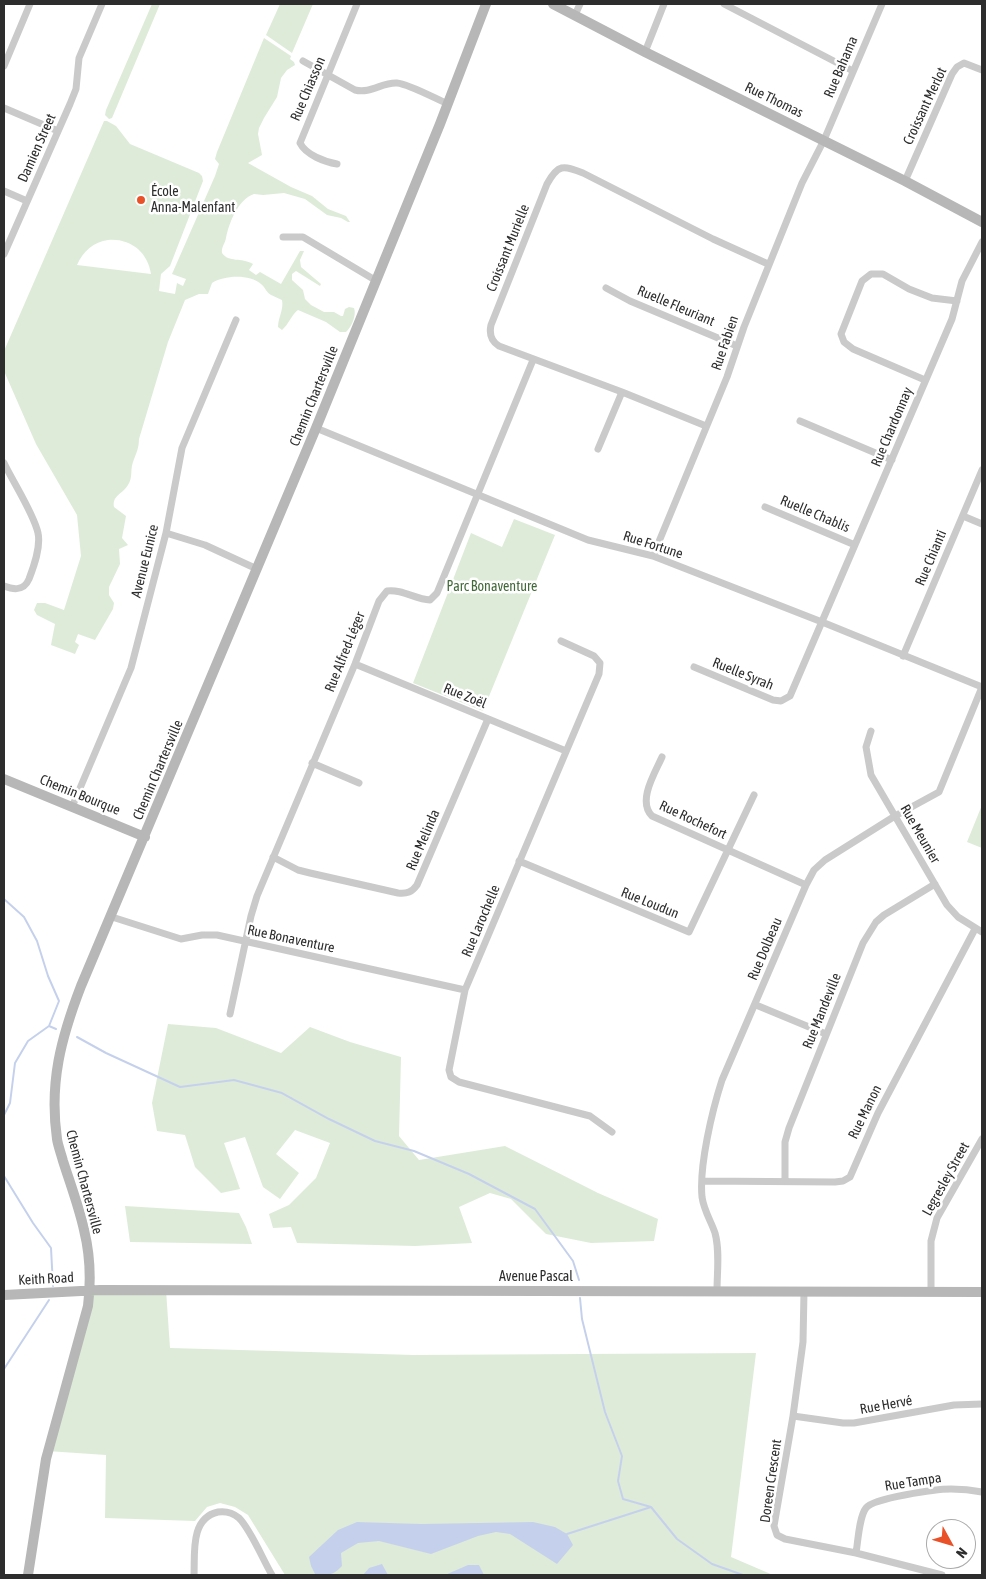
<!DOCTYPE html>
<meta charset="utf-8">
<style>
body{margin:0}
#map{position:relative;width:986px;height:1579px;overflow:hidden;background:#fff;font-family:"Asap Condensed",sans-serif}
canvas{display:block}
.frame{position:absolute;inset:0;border:5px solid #2d2d2d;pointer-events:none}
.north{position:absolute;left:926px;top:1519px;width:50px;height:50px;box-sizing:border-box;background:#fff;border:1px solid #ababab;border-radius:50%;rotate:129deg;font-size:14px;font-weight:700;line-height:20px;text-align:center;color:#2d2d2d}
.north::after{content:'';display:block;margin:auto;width:18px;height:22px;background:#e95229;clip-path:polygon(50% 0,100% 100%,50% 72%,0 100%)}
</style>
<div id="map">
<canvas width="986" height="1579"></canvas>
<div class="frame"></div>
<div class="north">N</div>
</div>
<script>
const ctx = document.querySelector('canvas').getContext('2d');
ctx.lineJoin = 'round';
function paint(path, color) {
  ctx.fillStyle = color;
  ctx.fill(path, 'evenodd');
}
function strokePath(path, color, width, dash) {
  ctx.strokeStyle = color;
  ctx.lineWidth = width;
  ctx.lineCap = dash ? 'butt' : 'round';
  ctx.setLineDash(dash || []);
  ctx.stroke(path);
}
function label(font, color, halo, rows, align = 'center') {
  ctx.font = font + ' "Asap Condensed",sans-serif';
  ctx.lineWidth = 5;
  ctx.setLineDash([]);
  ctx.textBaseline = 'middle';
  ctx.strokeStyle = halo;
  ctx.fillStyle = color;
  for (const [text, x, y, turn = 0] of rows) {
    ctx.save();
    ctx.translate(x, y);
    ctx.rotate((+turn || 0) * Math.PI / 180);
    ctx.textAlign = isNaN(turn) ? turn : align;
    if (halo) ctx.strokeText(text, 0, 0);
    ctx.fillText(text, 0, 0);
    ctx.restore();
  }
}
paint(new Path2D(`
 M152,4h8l-48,114 -3,1 -4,-4 1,-5z
 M280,4h33l-21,49 -26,-18z
 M264,38l27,18 -1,3 4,3 1,3 -8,5 -6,8 -4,19 -13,21 -5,10 -1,6 4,21 -14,8 43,24 21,9 16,13 18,7 4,6h-2l-7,-4 -14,-3 -22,-16 -21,-6 -21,2 -9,-1c-16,5 -25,29 -28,44 -1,6 -5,9 -4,15 7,10 19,4 31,11l-4,6 7,5 4,-3 21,12 19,-33h4l-4,9 1,7 20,17 -1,2 -24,-15 -4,3v6l11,10 2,9 6,6 13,7h10l7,4h2l2,-7 4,-2 5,1c3,7 -3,20 -8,24h-6l-14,-10 -28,-12c-6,4 -9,14 -16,20l-4,-3c0,-9 6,-18 4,-27 -4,-2 -7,-3 -11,-5 -5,-3 -6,-8 -10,-11 -11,-10 -37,-9 -49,-1l-4,11h-9l-14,6 -17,42 -29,97c0,9 -3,15 -6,23 -3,8 0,16 -5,23 -5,9 -16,10 -14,22l12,9 -4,22 6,7 -9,4 1,15 -11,23v8l5,8 -1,6 -18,31 -17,-6 -3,8 4,3 -4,9 -24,-9 4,-21 -18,-9 -3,-5 3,-7h8l19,7 17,-54 -4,-41 -41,-71 -32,-73v-20l100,-230h3l9,5 14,18 69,29 3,3 1,5 -33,85 -9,8 -2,17 16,3 2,-11 6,3 3,-7 -14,-5 43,-98 4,-12 -4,-5 2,-7zM108,240c22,-2 40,12 43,34l-74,-9c6,-14 17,-23 31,-25z
 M514,519l41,16 -72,176 -70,-28 58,-150 31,14z
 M982,805v43l-15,-6z
 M168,1024l48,4 65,25 29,-26 40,15 51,15 -2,79 20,24 86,-14 93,47 60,26 -4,22 -63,2 -45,-9 -35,-35 -21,-6 -31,14 13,36 -57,3 -118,-3 -6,-16 -18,1 -4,-14 20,-9 27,-27 14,-35 -35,-13 -19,24 23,19 -19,26 -17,-12 -18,-50 -21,6 16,46 -19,4 -26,-26 -10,-32 -28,-4 -5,-28z
 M125,1206l114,7 7,14 6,17 -122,-2z
 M166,1290l4,58 244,7 342,-2 -25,204 42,18h-488l-37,-60 -13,-8 -15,-4 -13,4 -12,14 -90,-3 1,-63 -59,-4 43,-160z`), '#deebd9');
paint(new Path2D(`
 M357,1522l64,2 112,-2 22,5 12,7 6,11 -16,19 -47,-30 -14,-2 -18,4 -47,18 -52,-13 -21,2 -17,10 1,13c-9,10 -14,9 -27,8l-4,-8 -2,-9 29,-27z
 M382,1564l6,11h-25l6,-7z
 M468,1565h11l5,10h-39z`), '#c5d1ec');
strokePath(new Path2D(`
 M4,899l20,18 13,24 11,35 11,25 -10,25 -21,15 -13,22 -5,40 -6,12
 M49,1026l7,3
 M77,1037l29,16 74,34 54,-7 48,13 47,26 46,22 39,10 55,23 66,35 38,52 6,19
 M4,1176l29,47 18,25 2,38
 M580,1298l2,21 23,93 17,44 -4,25 5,18 28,8 26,32 35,25 31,11
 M4,1369l45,-69
 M567,1534l84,-27`), '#c5d1ec', 2);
strokePath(new Path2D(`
 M724,4l129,67
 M575,15l5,-11
 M645,52l19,-48
 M303,61l52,29c16,4 27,-8 42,-7 12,1 39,16 51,21
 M4,66l26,-62
 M4,108l54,23
 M337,164c-12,-2 -31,-9 -37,-21l57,-139
 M905,181l47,-107 5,-7 7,-4 18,7
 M4,191l23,10
 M283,237h20l72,43
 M4,254l66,-150 6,-15 3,-31 23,-54
 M606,288l24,13 107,45
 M925,380l-72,-31 -9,-7 -3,-8 21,-53 9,-7h12l26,15 23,9 25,3
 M800,421l92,39
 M706,426l-84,-34 -123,-46c-8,-5 -10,-12 -8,-21l56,-141c11,-20 16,-19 36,-11l130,66 55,25
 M316,428l272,112 65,16 169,66 160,65
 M598,449l24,-57
 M4,463c9,19 30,51 34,70 3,14 -4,33 -9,46 -5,12 -15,11 -25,7
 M765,507l90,38
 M963,516l19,8
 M166,533l39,12 52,24
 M653,556l74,-179 17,-50 58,-144 22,-43 58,-136
 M561,641l33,15 6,7 -1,11 -134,316 -16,80 2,7 8,5 131,34 22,16
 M903,656l79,-186
 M355,664l211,87
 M694,667l79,33 8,1 9,-5 162,-377 10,-38 20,-39
 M871,731l-5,16 5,28 76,130 11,12 24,15
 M662,757c-7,16 -25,44 -10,59l154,69
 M312,763l47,20
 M72,807l59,-139 35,-135 16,-85 54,-128
 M273,857l25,13 12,3 88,20c9,1 14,-1 19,-8l71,-166
 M519,861l170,71 65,-137
 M112,917l69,22 21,-4h15l248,55
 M756,1005l70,29
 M230,1014l21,-98 6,-20 98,-232 24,-63 8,-10c15,-2 28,8 43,9l7,-7 96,-233
 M702,1181l133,1 8,-1 7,-4 28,-64 97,-184
 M785,1181v-39l4,-14 74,-185 13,-21 8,-7 51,-31
 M717,1291c0,-19 3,-40 -2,-58 -4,-12 -11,-22 -13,-36 -3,-31 10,-86 20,-117l84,-195 8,-15 11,-10 70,-44 44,-24 43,-105
 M804,1292l-1,50 -10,74 -19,110 3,9 8,4 71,14 86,22
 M931,1292v-51l6,-23 45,-79
 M793,1416l50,7h11l100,-18 28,-1
 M856,1553c2,-11 3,-36 10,-45 7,-10 71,-19 85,-19 11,0 21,1 31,3
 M194,1575c1,-21 -4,-57 24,-63 7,-1 15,1 21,6 12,12 24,42 33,57`), '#cacaca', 7);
strokePath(new Path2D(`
 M553,4l92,48 260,129 77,41
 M4,779l141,58
 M4,1295l96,-5 882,2
 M28,1575l18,-116 42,-153c3,-25 2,-52 -4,-76 -5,-23 -14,-47 -21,-69 -2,-8 -5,-15 -6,-22 -8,-56 4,-101 24,-153l235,-558 124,-304 46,-120`), '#b7b7b7', 10);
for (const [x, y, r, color] of [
 [141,200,5,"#e95229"]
]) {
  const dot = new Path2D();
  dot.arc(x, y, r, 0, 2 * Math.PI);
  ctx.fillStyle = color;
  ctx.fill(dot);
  strokePath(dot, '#fff', 2);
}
label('14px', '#2d2d2d', '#fff', [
 ["Rue Bahama",841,67,-67],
 ["Rue Chiasson",308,89,-67],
 ["Rue Thomas",774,100,26],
 ["Croissant Merlot",925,106,-65],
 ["Damien Street",37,148,-66],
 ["Croissant Murielle",508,248,-68],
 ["Ruelle Fleuriant",676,306,23],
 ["Rue Fabien",725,343,-71],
 ["Chemin Chartersville",314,396,-68],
 ["Rue Chardonnay",892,427,-67],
 ["Ruelle Chablis",815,514,23],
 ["Rue Fortune",653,545,18],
 ["Rue Chianti",931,558,-67],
 ["Avenue Eunice",145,561,-76],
 ["Rue Alfred-Léger",345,652,-68],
 ["Ruelle Syrah",743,674,22],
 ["Rue Zoël",465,696,22],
 ["Chemin Chartersville",158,770,-67],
 ["Chemin Bourque",80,795,22],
 ["Rue Rochefort",693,820,25],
 ["Rue Meunier",920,834,60],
 ["Rue Melinda",423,840,-67],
 ["Rue Loudun",650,903,22],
 ["Rue Larochelle",481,921,-67],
 ["Rue Bonaventure",291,939,12],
 ["Rue Dolbeau",765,949,-67],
 ["Rue Mandeville",822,1011,-68],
 ["Rue Manon",865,1112,-64],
 ["Legresley Street",946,1179,-61],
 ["Chemin Chartersville",84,1182,75],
 ["Avenue Pascal",536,1277],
 ["Keith Road",46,1279,-3],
 ["Rue Hervé",886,1405,-10],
 ["Doreen Crescent",771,1481,-82],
 ["Rue Tampa",913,1482,-9]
]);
label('14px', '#2d2d2d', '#fff', [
 ["École",151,192],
 ["Anna-Malenfant",151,208]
], 'left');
label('14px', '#426939', '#fff', [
 ["Parc Bonaventure",492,587]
]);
</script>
